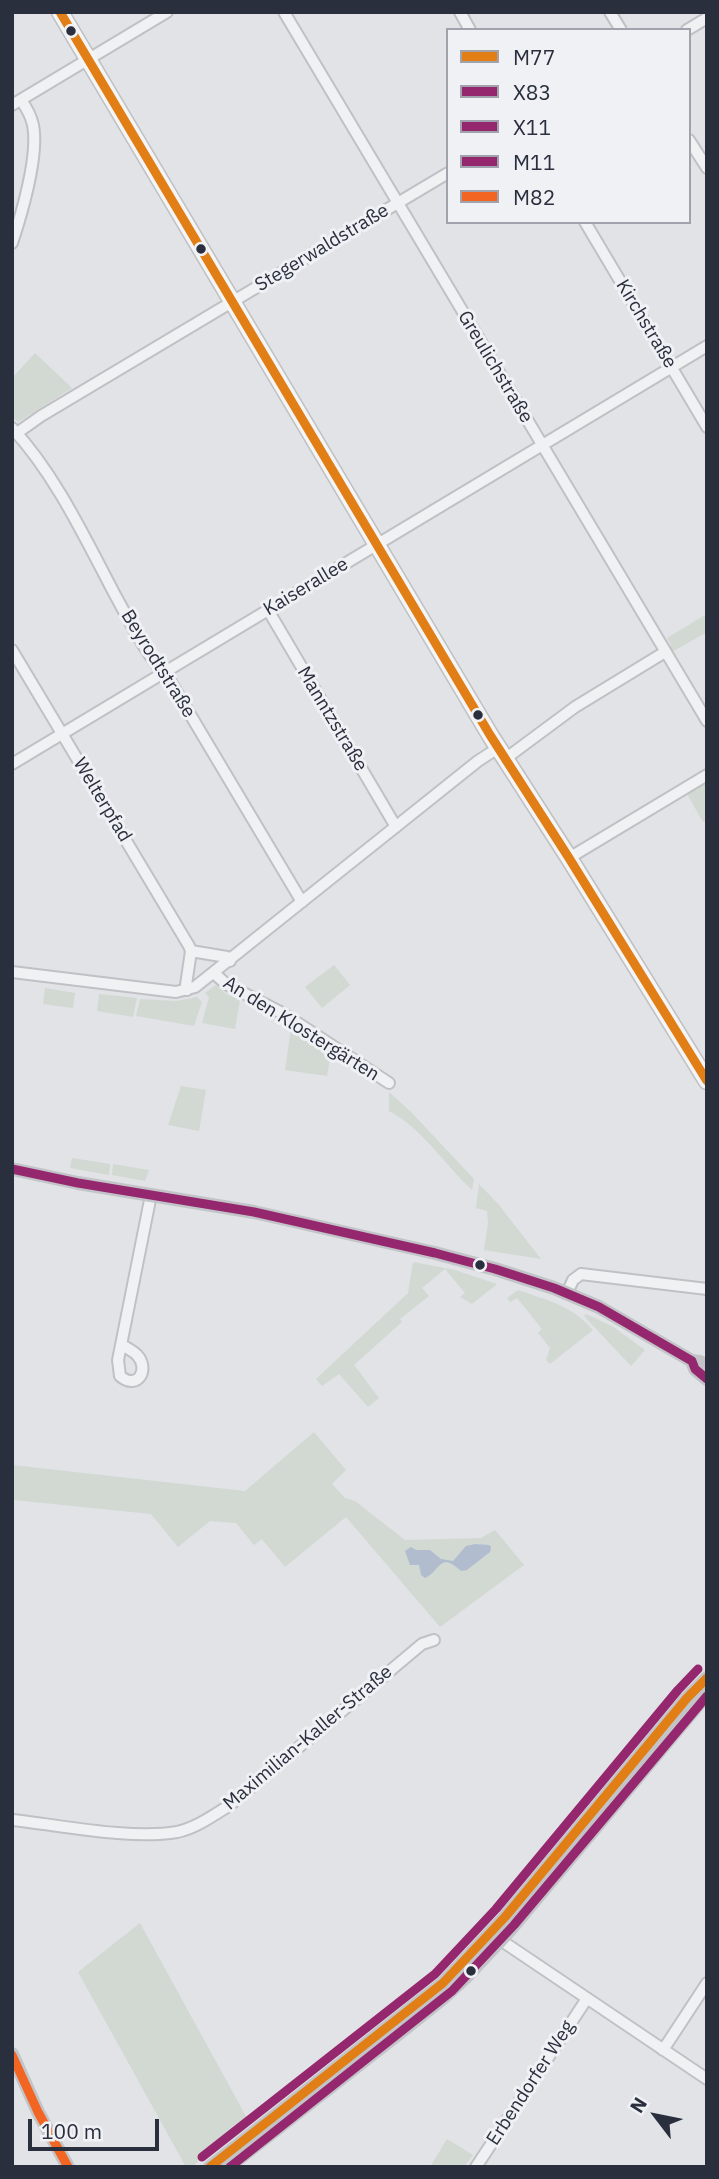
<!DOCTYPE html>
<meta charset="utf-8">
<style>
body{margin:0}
#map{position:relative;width:719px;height:2179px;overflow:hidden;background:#e1e3e6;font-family:"IBM Plex Sans",sans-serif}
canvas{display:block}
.frame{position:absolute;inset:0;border:14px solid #2a2f3d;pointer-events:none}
.legend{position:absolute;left:446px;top:28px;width:245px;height:196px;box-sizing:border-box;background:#eff1f5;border:2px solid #a0a3ab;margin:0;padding:9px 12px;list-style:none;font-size:21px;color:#2a2f3d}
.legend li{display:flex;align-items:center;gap:14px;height:35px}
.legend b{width:35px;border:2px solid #a0a3ab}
.north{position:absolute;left:621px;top:2081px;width:70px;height:70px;-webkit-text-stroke:5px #eff1f5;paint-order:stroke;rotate:302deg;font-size:19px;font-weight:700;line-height:28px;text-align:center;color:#2a2f3d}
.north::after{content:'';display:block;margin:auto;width:24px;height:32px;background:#2a2f3d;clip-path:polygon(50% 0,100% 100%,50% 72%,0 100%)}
.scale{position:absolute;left:28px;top:2119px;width:131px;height:32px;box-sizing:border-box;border:4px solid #2a2f3d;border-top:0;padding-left:9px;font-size:21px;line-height:24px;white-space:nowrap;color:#2a2f3d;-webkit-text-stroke:5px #eff1f5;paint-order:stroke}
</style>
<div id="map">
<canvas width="719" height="2179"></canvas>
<div class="frame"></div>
<ul class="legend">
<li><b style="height:9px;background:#e27e16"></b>M77</li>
<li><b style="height:9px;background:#95276e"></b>X83</li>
<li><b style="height:9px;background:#95276e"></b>X11</li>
<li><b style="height:9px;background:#95276e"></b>M11</li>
<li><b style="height:9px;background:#f26522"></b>M82</li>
</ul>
<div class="north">N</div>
<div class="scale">100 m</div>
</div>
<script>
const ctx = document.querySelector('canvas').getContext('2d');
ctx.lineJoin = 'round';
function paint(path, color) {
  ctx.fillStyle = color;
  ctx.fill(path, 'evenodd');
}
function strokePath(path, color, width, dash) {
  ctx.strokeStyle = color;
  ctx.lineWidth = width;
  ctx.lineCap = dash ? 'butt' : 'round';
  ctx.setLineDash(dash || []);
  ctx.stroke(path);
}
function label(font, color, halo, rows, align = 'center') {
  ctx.font = font + ' "IBM Plex Sans",sans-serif';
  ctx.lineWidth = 6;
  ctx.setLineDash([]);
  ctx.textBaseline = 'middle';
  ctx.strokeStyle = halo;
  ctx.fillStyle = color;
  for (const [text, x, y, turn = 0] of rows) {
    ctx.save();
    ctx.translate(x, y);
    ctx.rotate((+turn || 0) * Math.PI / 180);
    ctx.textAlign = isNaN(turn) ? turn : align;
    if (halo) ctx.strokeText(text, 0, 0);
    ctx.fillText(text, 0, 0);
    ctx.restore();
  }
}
paint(new Path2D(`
 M35,353l37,35 -54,34 -6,-6v-38z
 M707,614v18l-35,20 -3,-5 2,-2 -4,-7z
 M707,782v38l-4,2 -16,-28z
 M334,965l16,20 -28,23 -17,-21z
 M216,985l10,9 14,6 -5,29 -33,-6 7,-26 -4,-4z
 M45,988l30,5 -2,15 -30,-4z
 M99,994l38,4 -4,19 -36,-6z
 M197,997l5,5 -8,24 -58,-10 4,-17 36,2z
 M291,1029l40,24 -4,23 -42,-6z
 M181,1086l25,4 -7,41 -31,-6z
 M389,1092l22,20 63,67 -2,11c-28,-26 -49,-61 -83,-79z
 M72,1158l38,6 -1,11 -39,-7z
 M113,1164l36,6 -4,11 -33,-6z
 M479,1184l20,21 42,54 -57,-9 4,-27 -1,-12 -11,-3z
 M413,1262l42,8 42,14 -25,20 -12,-7 5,-4 -20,-24 -23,19 7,8 -29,23 2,3 -48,43 25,33 -11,9 -29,-33 -17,12 -6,-7 92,-86z
 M518,1290c31,11 53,15 75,40l-43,34 -4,-4 4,-12 -12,-15 4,-4 -25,-31 -7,4 -3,-4z
 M586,1314l26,12 33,24 -14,16 -47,-50z
 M314,1432l32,38 -14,14 13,14 10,3 50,39 76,-2 14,-8 29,35 -84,62 -94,-110 -61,50 -23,-28 -8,6 -18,-22 -26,-2 -32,26 -27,-33 -137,-14 -2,13v-48l233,26z
 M140,1923l108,197 -56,47h-6l-108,-195z
 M447,2139l26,16 -9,12h-34z`), '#d1d9d2');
paint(new Path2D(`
 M475,1544l14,1 2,2 -1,5 -23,18 -6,1c-22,-20 -20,0 -36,7l-4,-3 -2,-10h-9l-5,-14 6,-4 5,3h14l11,9 12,2 13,-15z`), '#b1bdce');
const street = new Path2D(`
 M284,12l423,709
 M460,12l10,18
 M610,12l11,18
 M687,30l20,-12
 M12,105l155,-93
 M689,140l18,28
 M585,222l122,205
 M12,243c10,-30 27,-88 21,-118 -2,-9 -7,-18 -12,-25
 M12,428c43,46 73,110 102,165 16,29 32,62 55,86l133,223
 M17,433l24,-17 407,-243
 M268,610l128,217
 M12,650l177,296 2,5 -5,34 1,5
 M505,759l70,-52 90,-55
 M12,764l695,-418
 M569,858l138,-83
 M191,951l36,6 3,4
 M12,972l164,20 19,-5 283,-226 20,-13
 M214,973l12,11 58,30 105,69
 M567,1293l6,-13 8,-6 126,15
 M122,1345c5,3 11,6 15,10 13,14 1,36 -17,21l-2,-16 33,-165
 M12,1820c48,5 118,20 165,12 19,-4 37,-17 53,-27l192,-161 12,-4
 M496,1937l211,142
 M663,2050l44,-67
 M476,2167l110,-167`);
const primary = new Path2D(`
 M60,12l430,723 79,123 138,223`);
strokePath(street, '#c0c1c4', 14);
strokePath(primary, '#bec0c3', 19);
strokePath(street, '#f0f1f3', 10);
strokePath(new Path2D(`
 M12,1169l66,14 176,29 181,41 60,16 59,19 45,19 93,54 8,1 7,4
 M692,1361l3,8 12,10
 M12,2054l26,58 30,55
 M210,2167l233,-184 62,-66 182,-219 20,-20
 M228,2167l179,-140 36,-29 24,-22 43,-46 197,-236`), '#c2c4c8', 14);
strokePath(primary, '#f5f5f6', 16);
strokePath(new Path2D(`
 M60,12l430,723 79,123 138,223
 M210,2167l233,-184 62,-66 182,-219 20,-20`), '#e27e16', 9);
strokePath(new Path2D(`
 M12,1169l66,14 176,29 181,41 60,16 59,19 45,19 93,54 3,8 12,10`), '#95276e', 9);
strokePath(new Path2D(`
 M230,2167l222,-176 62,-66 193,-229`), '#95276e', 9);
strokePath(new Path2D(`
 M202,2157l233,-183 61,-65 182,-219 20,-21`), '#95276e', 9);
strokePath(new Path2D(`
 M12,2055l26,57 30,55`), '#f26522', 9);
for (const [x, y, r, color] of [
 [71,31,6,"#2a2f3d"],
 [201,249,6,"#2a2f3d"],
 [478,715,6,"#2a2f3d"],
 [480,1265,6,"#2a2f3d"],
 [471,1971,6,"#2a2f3d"]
]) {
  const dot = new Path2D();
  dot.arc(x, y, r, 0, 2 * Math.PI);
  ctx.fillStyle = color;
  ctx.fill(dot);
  strokePath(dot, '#eff1f5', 2.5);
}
label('19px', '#2a2f3d', '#eff1f5', [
 ["Stegerwaldstraße",322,248,-31],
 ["Kirchstraße",646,324,59],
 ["Greulichstraße",495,367,59],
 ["Kaiserallee",306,587,-31],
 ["Beyrodtstraße",158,664,58],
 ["Manntzstraße",332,719,59],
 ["Welterpfad",102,800,59],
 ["An den Klostergärten",301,1029,32],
 ["Maximilian-Kaller-Straße",308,1738,-40],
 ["Erbendorfer Weg",531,2083,-57]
]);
</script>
